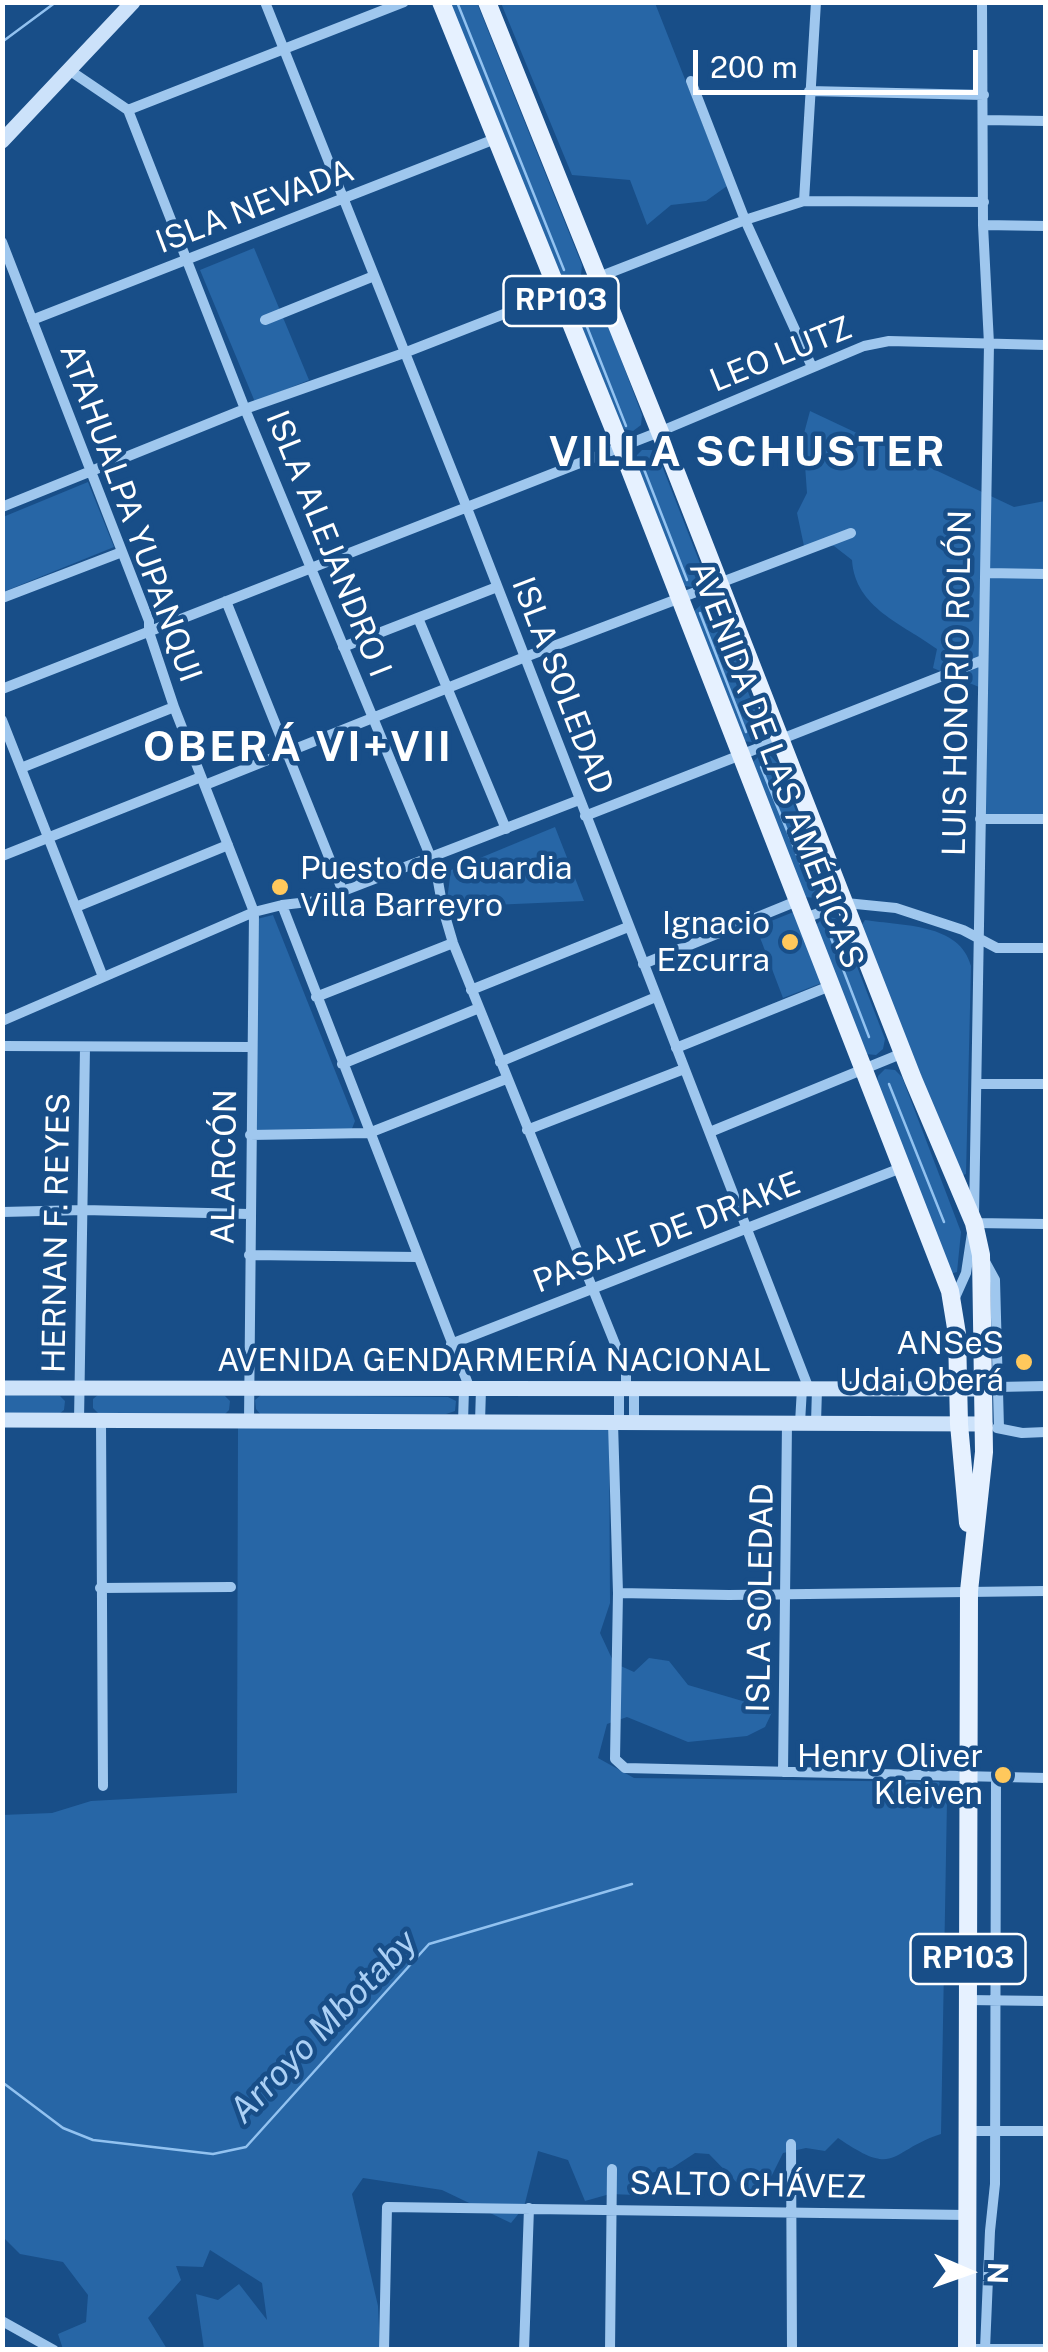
<!DOCTYPE html>
<meta charset="utf-8">
<style>
body{margin:0}
#map{position:relative;width:1048px;height:2352px;overflow:hidden;background:#184e88;font-family:"Public Sans",sans-serif}
canvas{display:block}
.frame{position:absolute;inset:0;border:5px solid #fff;pointer-events:none}
.north{position:absolute;left:918px;top:2222px;width:100px;height:100px;-webkit-text-stroke:8px #184e88;paint-order:stroke;rotate:92deg;font-size:28px;font-weight:700;line-height:40px;text-align:center;color:#fff}
.north::after{content:'';display:block;margin:auto;width:35px;height:45px;background:#fff;clip-path:polygon(50% 0,100% 100%,50% 72%,0 100%)}
.scale{position:absolute;left:693px;top:50px;width:285px;height:45px;box-sizing:border-box;border:5px solid #fff;border-top:0;padding-left:12px;font-size:30px;line-height:35px;white-space:nowrap;color:#fff;-webkit-text-stroke:8px #184e88;paint-order:stroke}
</style>
<div id="map">
<canvas width="1048" height="2352"></canvas>
<div class="frame"></div>
<div class="north">N</div>
<div class="scale">200 m</div>
</div>
<script>
const ctx = document.querySelector('canvas').getContext('2d');
ctx.lineJoin = 'round';
function paint(path, color) {
  ctx.fillStyle = color;
  ctx.fill(path, 'evenodd');
}
function strokePath(path, color, width, dash) {
  ctx.strokeStyle = color;
  ctx.lineWidth = width;
  ctx.lineCap = dash ? 'butt' : 'round';
  ctx.setLineDash(dash || []);
  ctx.stroke(path);
}
function label(font, color, halo, rows, align = 'center') {
  ctx.font = font + ' "Public Sans",sans-serif';
  ctx.lineWidth = 9;
  ctx.setLineDash([]);
  ctx.textBaseline = 'middle';
  ctx.strokeStyle = halo;
  ctx.fillStyle = color;
  for (const [text, x, y, turn = 0] of rows) {
    ctx.save();
    ctx.translate(x, y);
    ctx.rotate((+turn || 0) * Math.PI / 180);
    ctx.textAlign = isNaN(turn) ? turn : align;
    if (halo) ctx.strokeText(text, 0, 0);
    ctx.fillText(text, 0, 0);
    ctx.restore();
  }
}
paint(new Path2D(`
 M448,3h29l105,262 -1,10 -8,6 -10,-1 -6,-8z
 M501,3h154l72,183 -21,15 -35,4 -24,20 -17,-45 -58,-5z
 M254,248l55,132 -54,22 -55,-132z
 M582,293l10,1 7,7 43,114 -1,10 -8,6 -9,-2 -7,-7 -43,-112 1,-10z
 M810,411l204,96 31,-6v313l-64,1 -2,-128 -46,-19 4,-19c-34,-25 -82,-41 -85,-89l-18,-14h-30l-7,-33 10,-20 -4,-56z
 M642,450h11l6,8 44,113 -2,10 -8,6 -9,-1 -50,-119 1,-10z
 M88,482l26,65 -111,45v-75z
 M701,605h10l7,8 43,113 -1,10 -8,6 -10,-1 -49,-129z
 M760,755h10l7,8 47,119 -1,10 -8,6 -10,-1 -52,-135z
 M555,827l29,74 -138,6 5,-37z
 M796,911l28,71 -41,16 -27,-71z
 M273,915l82,206 -4,10 -95,-1 1,-211z
 M824,917l11,1 6,7 44,114 -2,10 -7,6 -10,-1 -50,-119 1,-11z
 M865,920c37,6 95,3 106,46l-5,208 -8,3 -97,-251z
 M885,1069l10,1 7,7 59,155 -4,40 -7,2 -73,-188 1,-10z
 M99,1394l126,2 5,5 -1,9 -4,4h-126l-6,-6v-9z
 M3,1395l57,1 5,5 -1,9 -5,4 -56,-1z
 M261,1395l187,2 8,4 -1,10 -9,3 -185,1 -5,-6 -1,-9z
 M609,1421l1,182 -10,30 14,30 20,9 15,-14 20,3 19,24 85,25 -8,17 -18,9 -59,6 -61,-25 -20,7 -9,34 36,20 305,4 8,18 -6,334c-53,17 -43,45 -103,4l-13,13 -19,-3 -23,5 -12,24 -24,16 -38,-39 -14,-1 -23,15 -26,6 -11,21 -25,-1 -25,7 -17,-41 -30,-9 -14,56 -13,16 -69,-33 -79,-12 -11,16 26,112 2,43h-176l-8,-55 22,6 21,-16 28,36 -5,-37 -52,-33 -7,17 -27,-1 5,14 -33,38 19,31h-104l-5,-15 28,-12 2,-27 -25,-33 -43,-8 -17,-17 -1,-422 50,-2 39,-12 146,-8 1,-366z`), '#2766a6');
strokePath(new Path2D(`
 M457,2l107,268
 M2,42l54,-40
 M578,304l48,122
 M640,459l47,121
 M700,613l46,119
 M761,767l50,122
 M826,925l43,112
 M889,1084l55,138
 M2,2082l61,46 30,12 120,14 33,-7 183,-203 203,-60`), '#92c2f0', 2.5);
strokePath(new Path2D(`
 M265,2l202,506 342,881
 M69,70l59,40
 M691,81l54,139 67,147
 M809,91l175,4
 M128,110l117,299 191,461 7,39 10,34 173,428v18
 M128,110l276,-108
 M984,120l62,1
 M804,201l12,-199
 M983,225l63,1
 M2,242l147,379v11l25,75 80,205 -5,509
 M32,320l463,-181
 M265,320l109,-44
 M2,507l243,-98 159,-56 341,-133 59,-19 180,1
 M986,573l60,1
 M2,598l120,-46
 M226,601l117,291
 M418,618l88,211
 M343,647l154,-60
 M2,689l657,-257 205,-86 25,-5 157,4
 M2,720l101,257
 M21,768l153,-61
 M205,785l320,-128 326,-124
 M585,816l398,-156
 M980,819h66
 M2,856l199,-79
 M282,905l188,484
 M76,907l152,-62
 M805,918l41,-15 50,5 67,22 34,18h49
 M643,964l154,-63
 M471,990l157,-63
 M316,997l137,-54
 M2,1021l252,-109 28,-7 35,-4 262,-101
 M2,1046l249,1
 M676,1048l154,-62
 M500,1062l156,-65
 M342,1064l137,-56
 M978,1084h68
 M527,1130l157,-61
 M710,1132l193,-79
 M250,1135l119,-2 137,-54
 M2,1212l82,-2 165,4
 M974,1216l15,-872 -6,-119 -1,-223
 M974,1223l72,1
 M249,1255l168,2
 M983,1258l12,22 4,148
 M953,1302l13,-29 6,-40
 M451,1344l450,-176
 M997,1387l49,-1
 M619,1389v34
 M79,1421l6,-374
 M101,1421l2,365
 M463,1422l1,-33
 M480,1422l1,-33
 M613,1423l5,170 111,2 317,-4
 M634,1423v-34
 M800,1423l2,-35
 M816,1423l1,-34
 M997,1428l25,5 24,-1
 M100,1588l131,-1
 M618,1593l-3,166 10,9 421,10
 M783,1772l4,-349
 M967,2000l79,1
 M967,2131h79
 M791,2144l1,206
 M2,2321l52,29
 M967,2349h79
 M985,2349l5,-118 5,-47 1,-407
 M384,2350l3,-143 580,8
 M524,2350l5,-142
 M610,2350l2,-181`), '#9fc7ee', 10);
strokePath(new Path2D(`
 M2,141l131,-139
 M2,1388l983,1
 M2,1420l983,4`), '#cce2fa', 15);
strokePath(new Path2D(`
 M441,2l180,445 329,844 7,43 2,90 9,99
 M487,2l187,465 239,612 61,144 7,32 3,197 -15,139 -2,759`), '#e6f1ff', 18);
for (const [x, y, r, color] of [
 [280,887,10,"#ffc85c"],
 [790,942,10,"#ffc85c"],
 [1024,1362,10,"#ffc85c"],
 [1003,1775,10,"#ffc85c"]
]) {
  const dot = new Path2D();
  dot.arc(x, y, r, 0, 2 * Math.PI);
  ctx.fillStyle = color;
  ctx.fill(dot);
  strokePath(dot, '#184e88', 4);
}
for (const [x, y, w] of [
 [561,301,115],
 [968,1959,115]
]) {
  const box = new Path2D();
  box.roundRect(x - w / 2, y - 25, w, 50, 8);
  ctx.fillStyle = '#184e88';
  ctx.fill(box);
  strokePath(box, '#fff', 2.5);
}
label('bold 30px', '#fff', null, [
 ["RP103",561,301],
 ["RP103",968,1959]
]);
label('32px', '#fff', '#184e88', [
 ["ISLA NEVADA",255,207,-21],
 ["LEO LUTZ",781,355,-22],
 ["ATAHUALPA YUPANQUI",130,513,70],
 ["ISLA ALEJANDRO I",328,544,68],
 ["LUIS HONORIO ROLÓN",958,683,-89],
 ["ISLA SOLEDAD",562,686,69],
 ["AVENIDA DE LAS AMÉRICAS",776,765,69],
 ["ALARCÓN",225,1167,-89],
 ["HERNAN F. REYES",57,1233,-89],
 ["PASAJE DE DRAKE",667,1233,-21],
 ["AVENIDA GENDARMERÍA NACIONAL",494,1361],
 ["ISLA SOLEDAD",761,1598,-89],
 ["SALTO CHÁVEZ",748,2186,1]
]);
label('32px', '#fff', '#184e88', [
 ["Puesto de Guardia",300,869,"left"],
 ["Villa Barreyro",300,906,"left"],
 ["Ignacio",770,924],
 ["Ezcurra",770,961],
 ["ANSeS",1004,1344],
 ["Udai Oberá",1004,1381],
 ["Henry Oliver",983,1757],
 ["Kleiven",983,1794]
], 'right');
label('italic 35px', '#abd0f5', '#184e88', [
 ["Arroyo Mbotaby",324,2027,-46]
]);
ctx.letterSpacing = '2.5px';
label('bold 42px', '#fff', '#184e88', [
 ["VILLA SCHUSTER",748,453],
 ["OBERÁ VI+VII",298,748]
]);
ctx.letterSpacing = '0px';
</script>
